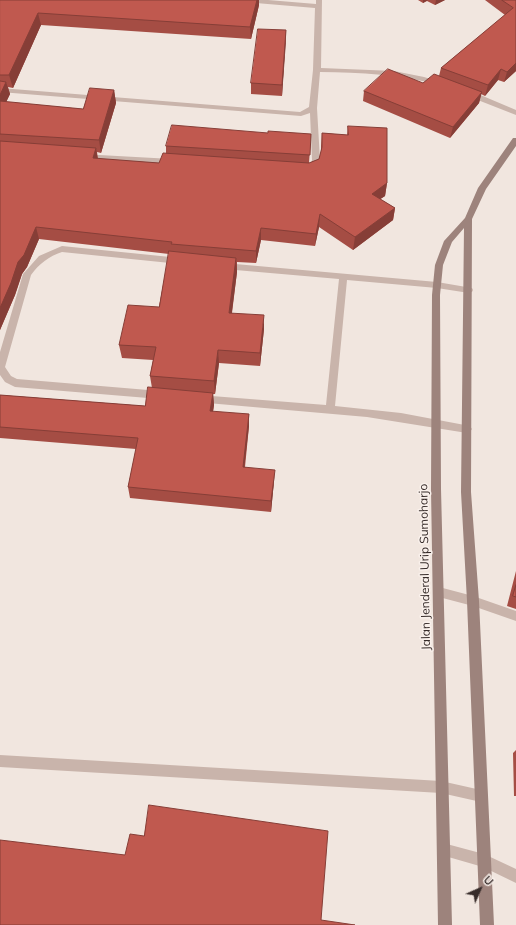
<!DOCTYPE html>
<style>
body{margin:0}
#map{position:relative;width:516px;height:925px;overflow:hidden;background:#f1e6df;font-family:Mulish,sans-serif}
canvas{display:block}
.north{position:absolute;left:460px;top:869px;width:40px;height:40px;-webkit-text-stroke:3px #f9f0eb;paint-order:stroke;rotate:45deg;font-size:11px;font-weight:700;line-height:16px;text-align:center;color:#372c2a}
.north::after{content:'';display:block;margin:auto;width:14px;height:18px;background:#372c2a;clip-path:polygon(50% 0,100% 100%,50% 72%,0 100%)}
</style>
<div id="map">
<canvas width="516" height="925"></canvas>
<div class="north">U</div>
</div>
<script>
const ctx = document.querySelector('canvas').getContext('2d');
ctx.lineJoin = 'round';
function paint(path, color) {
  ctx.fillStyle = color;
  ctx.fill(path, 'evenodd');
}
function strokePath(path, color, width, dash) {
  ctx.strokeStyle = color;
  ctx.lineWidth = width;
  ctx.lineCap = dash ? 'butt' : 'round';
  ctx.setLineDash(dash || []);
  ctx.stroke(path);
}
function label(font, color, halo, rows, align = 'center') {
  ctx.font = font + ' Mulish,sans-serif';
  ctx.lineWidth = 3;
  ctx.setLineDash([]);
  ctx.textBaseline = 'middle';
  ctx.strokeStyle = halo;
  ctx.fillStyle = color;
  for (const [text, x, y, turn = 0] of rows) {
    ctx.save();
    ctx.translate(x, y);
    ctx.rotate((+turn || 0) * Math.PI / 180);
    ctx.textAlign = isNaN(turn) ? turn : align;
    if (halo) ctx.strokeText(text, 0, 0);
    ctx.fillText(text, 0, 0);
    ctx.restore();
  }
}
paint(new Path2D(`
 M241,0h27l48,4v-4h6l-1,68 73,3 30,6 20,6 -4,2c-40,-10 -79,-13 -120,-13l-3,36 3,52 -3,11 -7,3 -4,-3 4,-3 2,-8 -2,-47 -9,3 -301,-24v-4l300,24 9,-5 4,-37 2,-62 -71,-6z
 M465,91h6l45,19v5l-51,-20z
 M81,154l91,5 4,3 -4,3 -88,-7 -4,-2z
 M62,246l118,12 4,3 -4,3 -118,-12c-13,4 -23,12 -31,23l-26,92 6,9 6,3 143,12 5,4 -2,3 -3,1 -145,-12 -10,-5 -5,-7v-23l23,-78 16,-18z
 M224,263l213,19 35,6 1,2 -1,2 -3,1 -32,-5 -90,-8 -12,126 66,7 69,13 2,3 -2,3 -3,1 -100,-16 -171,-15 -2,-3 2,-3 3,-1 127,10 13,-126 -115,-10 -4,-3z
 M0,755l441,26 40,9 4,2 2,4 -2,4 -4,2 -40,-9 -441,-26z`), '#c9b4ab');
paint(new Path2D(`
 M439,587l34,9 43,15v10l-43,-15 -38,-10 -1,-4 1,-4z
 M443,843l41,11 32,15v14l-33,-16 -45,-13 -1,-5 1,-5z`), '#c9b4ab');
paint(new Path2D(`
 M513,138h3v8l-30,43 -14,30 -1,273 8,109 15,324h-14l-13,-324 -6,-109 3,-264 -12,14 -9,23 -3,30 1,194 11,436h-14l-7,-436 1,-194 3,-30 9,-24 21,-23 13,-30z`), '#9d837c');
paint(new Path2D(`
 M0,0h259v5l-8,34 -210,-14 -28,63 -5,-1 2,7 -4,8 77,7 31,-19 2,13 -15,50 -4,-1 1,7 61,4 7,-10v-7l102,-13 43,1 -2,29 10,-4 2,-7v-6l1,-13 25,2 1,-9 39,57 -2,13 -5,3 15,9 -2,12 -40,30 -34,-23 -4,19 -54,-6 -5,23 -19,-1v10l-5,41 32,16 -4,37 -41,-3 -4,31h-2l1,11 -1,7 36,2v12l-4,41 29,14 -3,31 -141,-14 -2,-11 8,-38 -136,-11v-43l145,11 7,-18 -2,-12 3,-16 -31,-2 -3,-13 40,-38 10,-53 -130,-15 -12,28 -5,7 -7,21 -15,35z
 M418,0h27l-10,5 -8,-4 -4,2z
 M485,0h31v71l-12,11 -6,-2 -13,16 -4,-2 -2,9 -29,35 -87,-37 1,-10 59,-8 16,-7 2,-8 64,-53z
 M286,30l-4,66 -31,-2v-11z
 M516,571v38l-9,-3z
 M516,750v46h-2l-1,-43z`), '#a54d44');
paint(new Path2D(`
 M257,0h2v5l-8,34 -1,-12z
 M423,0h5l-5,3z
 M436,0h9l-10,5z
 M38,13l3,12 -28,63 -4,-13z
 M286,30v11l-4,55v-11z
 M516,63v8l-12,11 3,-10z
 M501,69l-3,11 -13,16 3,-11z
 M6,82l4,12 -9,19 -1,-3v-15z
 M114,90l2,13 -15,50 -2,-13z
 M482,92l-3,11 -29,35 3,-11z
 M96,148l2,13 -5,-3z
 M387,183l-2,13 -15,10 2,-12z
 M395,208l-2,12 -40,30 2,-13z
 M320,214l-1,13 -4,19 1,-12z
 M36,227l3,12 -12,28 -5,7 -7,21 -15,35v-22l18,-46z
 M261,228v12l-5,23v-12z
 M236,258l1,14 -7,54 -1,-13z
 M264,315v14l-4,37v-13z
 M218,350l1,13 -4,31 -1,-13z
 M213,393l1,12 -3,18 -1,-12z
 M249,414v12l-6,52v-11z
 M275,470l-1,11 -3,31v-11z`), '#863e37');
const building = new Path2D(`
 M0,0h257l-7,27 -212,-14 -29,62h-9z
 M502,0h14v63l-9,9 -6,-3 -13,16 -47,-17 72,-60z
 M258,29l28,1 -4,55 -31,-2z
 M388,69l35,14 11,-9 48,18 -29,35 -89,-36z
 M0,81l6,1 -6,13z
 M90,88l24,2 -15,50 -99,-6v-33l83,8z
 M172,125l96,8v-2l43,3 -1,21 -144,-9z
 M348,126l39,2v55l-15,11 23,14 -40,29 -35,-23 -4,20 -55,-6 -5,23 -85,-7 1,-2 -136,-15 -12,28 -6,7 -7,21 -11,25v-167l96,7 -3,10 66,5 4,-10 146,10 10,-4 3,-12v-14l26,2z
 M169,251l67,7 -7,55 35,2 -4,38 -42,-3 -4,31 -64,-5 6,-29 -37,-2 9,-40 31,2z
 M148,387l65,6 -3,18 39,3 -6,53 32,3 -4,31 -143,-14 10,-49 -138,-11v-32l145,11z
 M516,585v12l-3,-1z
 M149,805l179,26 -7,89 34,5h-355v-85l125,15 5,-21 14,2z`);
paint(building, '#c0594f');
strokePath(building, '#863e37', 1);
label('12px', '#372c2a', '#f9f0eb', [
 ["Jalan Jenderal Urip Sumoharjo",425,567,-91]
]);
</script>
